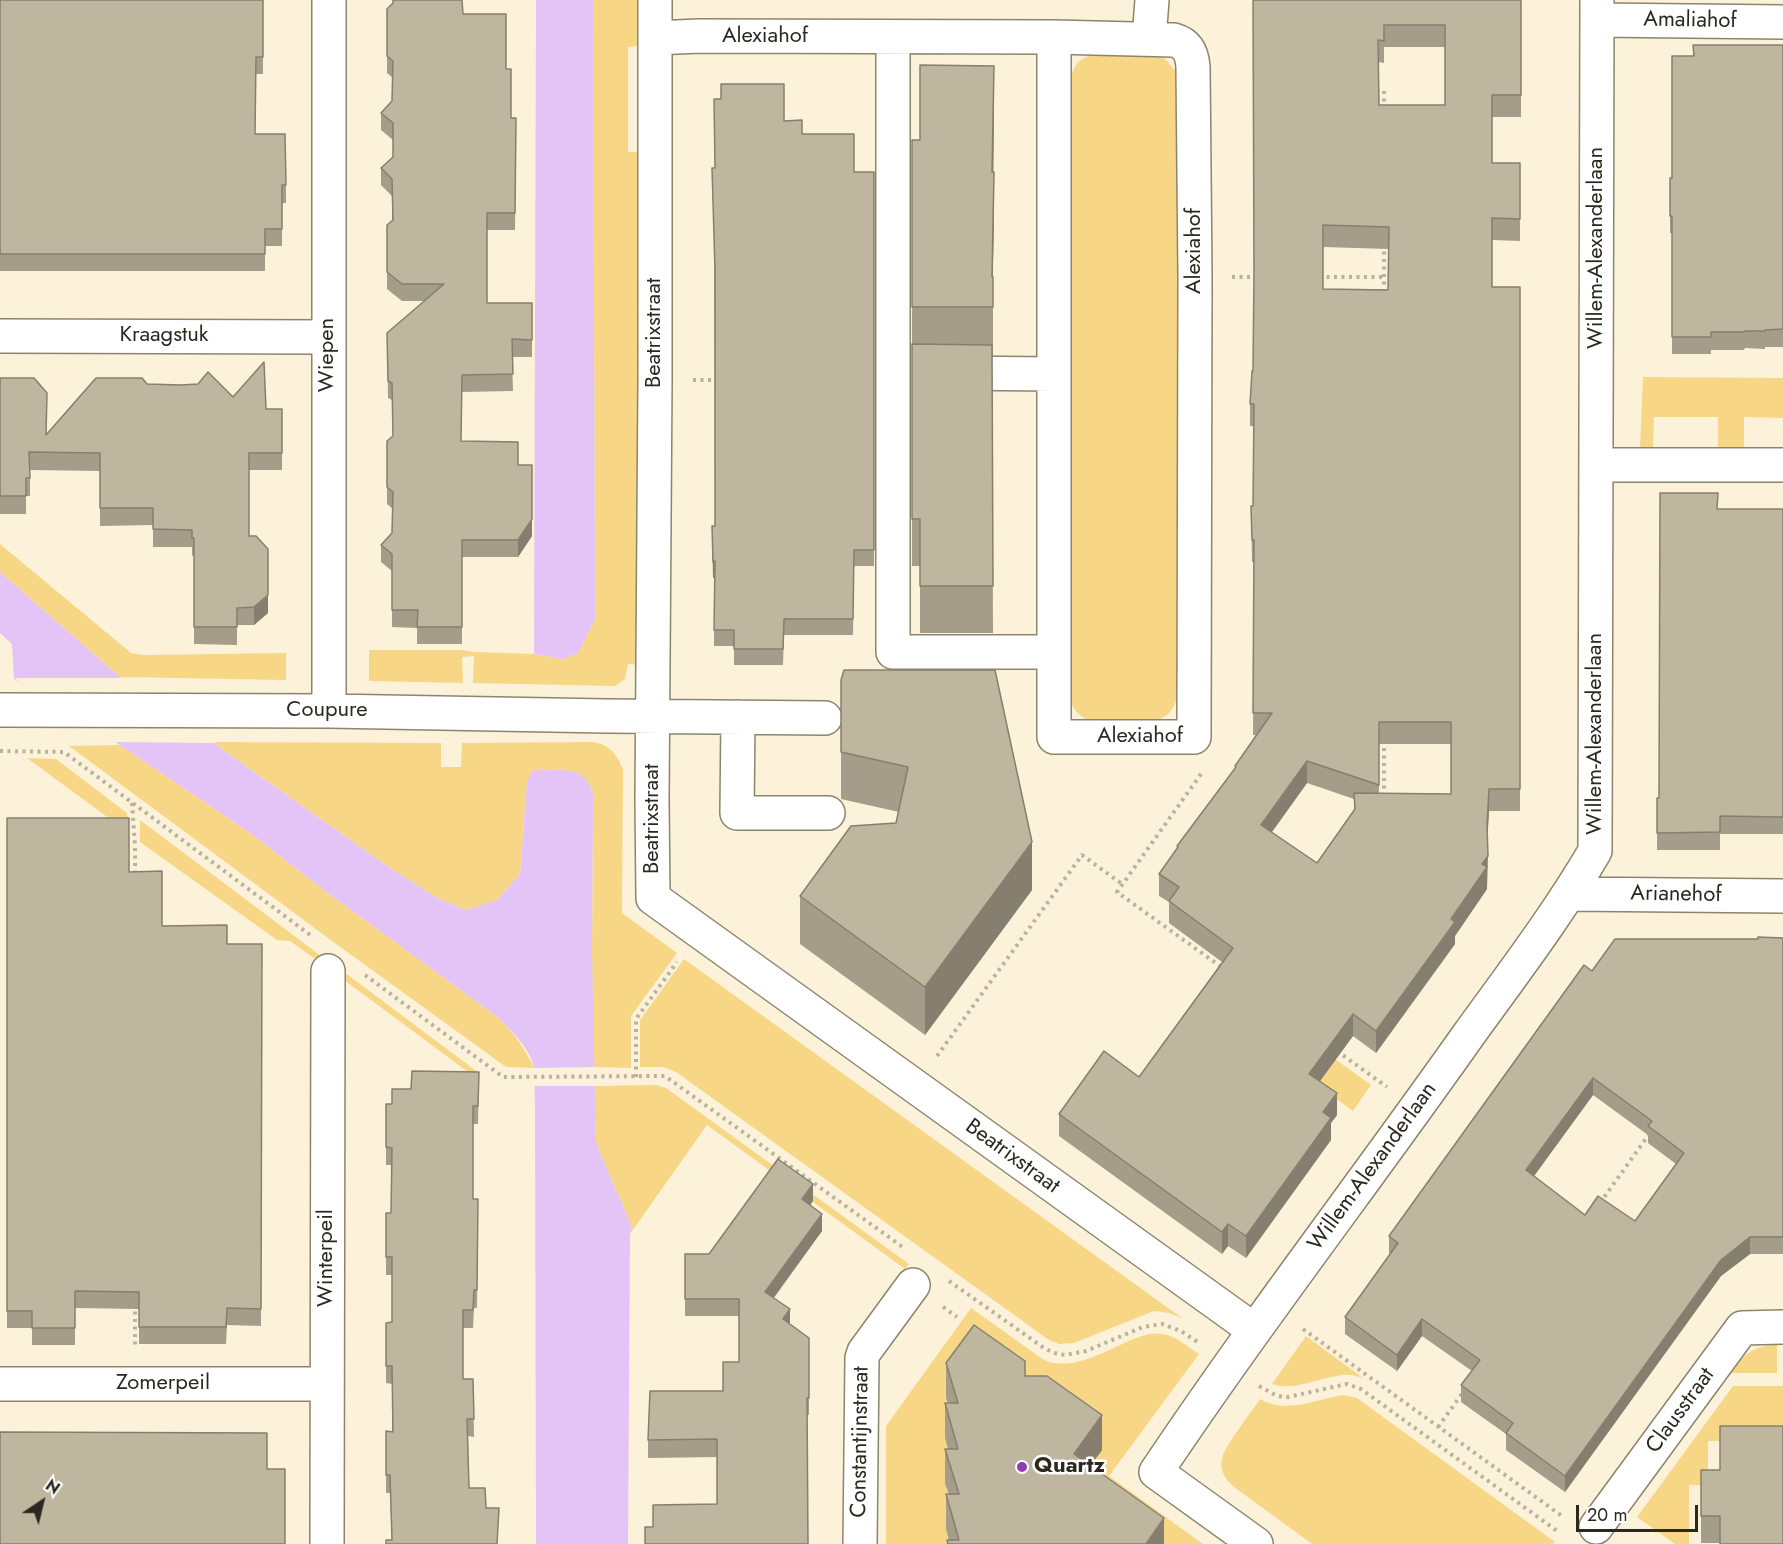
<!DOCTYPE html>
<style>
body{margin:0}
#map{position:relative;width:1783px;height:1544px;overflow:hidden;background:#fcf2da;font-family:Jost,sans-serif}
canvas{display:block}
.north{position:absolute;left:12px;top:1472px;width:60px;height:60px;-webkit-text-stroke:4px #fff;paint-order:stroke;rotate:35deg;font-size:16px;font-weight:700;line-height:24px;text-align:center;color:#2c281f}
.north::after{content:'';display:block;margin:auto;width:21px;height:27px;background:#2c281f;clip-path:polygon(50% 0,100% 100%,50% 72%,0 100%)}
.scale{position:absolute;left:1576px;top:1505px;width:122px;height:27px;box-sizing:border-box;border:3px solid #2c281f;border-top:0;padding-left:8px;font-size:18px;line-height:21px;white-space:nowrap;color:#2c281f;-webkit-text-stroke:4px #fff;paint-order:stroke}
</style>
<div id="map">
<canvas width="1783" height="1544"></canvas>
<div class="north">N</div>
<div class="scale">20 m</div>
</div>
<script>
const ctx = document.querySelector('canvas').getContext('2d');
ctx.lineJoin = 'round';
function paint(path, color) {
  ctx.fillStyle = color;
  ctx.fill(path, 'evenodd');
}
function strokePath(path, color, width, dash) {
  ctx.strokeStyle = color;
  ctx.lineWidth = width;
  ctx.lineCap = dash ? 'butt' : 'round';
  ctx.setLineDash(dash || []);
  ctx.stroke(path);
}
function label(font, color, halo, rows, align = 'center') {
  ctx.font = font + ' Jost,sans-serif';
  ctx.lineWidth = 5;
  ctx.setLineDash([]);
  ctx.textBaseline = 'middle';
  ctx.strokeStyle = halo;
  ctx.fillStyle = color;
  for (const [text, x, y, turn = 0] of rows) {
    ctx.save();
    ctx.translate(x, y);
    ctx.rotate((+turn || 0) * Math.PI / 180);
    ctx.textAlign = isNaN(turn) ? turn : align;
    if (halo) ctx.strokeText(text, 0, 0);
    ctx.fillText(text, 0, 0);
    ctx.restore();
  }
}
paint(new Path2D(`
 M593,0h46v46l-11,1v105h11v513l-11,-1 -3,15 -10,7 -142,-3 1,-27 -12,1 1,26 -94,-2v-31h93l13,2 59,2 30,5 15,-7 16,-33z
 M1095,53l67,3 15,16 1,11 1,608c-2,7 -4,16 -10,22 -2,2 -8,6 -12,7 -9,4 -63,3 -71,-1 -8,-4 -13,-11 -16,-18v-619c4,-19 8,-22 25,-29z
 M1643,377l140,1v40l-39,-1v31l-26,1v-32h-64l-1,31h-13z
 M0,544l131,109 13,2 142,-2v27l-166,-3 -120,-105z
 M212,742l229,1v24h20l1,-24 131,-1c17,3 24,12 30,28l-1,143 55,40 -46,63v52l-38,-1 -1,-116 1,-159c-12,-29 -34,-21 -60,-22l-6,11 -7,93 -23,26 -31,10 -27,-11 -52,-33z
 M120,745l133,90 72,56 174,127c15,16 26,30 35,50l-28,-1 -174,-126 -263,-195z
 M27,758l29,1 71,54 2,20z
 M140,820l185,139 -3,5 -32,-23 -13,-1 -137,-98z
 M684,959l498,359 -13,-5 -15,-2 -80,32 -15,1 -10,-4 -373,-268 -12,-5h-24v-47z
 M340,969l139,104 -11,-1 -132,-98z
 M1230,983l141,102 -18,26 -141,-103z
 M656,1085l10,3 243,176 -4,5 -198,-144 -77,109 2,-7 -36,-84 -2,-57z
 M971,1308l73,52c29,12 61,-9 87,-20 10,-4 21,-8 32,-6 13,2 25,13 36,20l-90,122 94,68h-317v-118z
 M1306,1336l57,42c-7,-2 -13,-4 -20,-3 -21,2 -51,17 -71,9z
 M1777,1344v29h-48c16,-19 22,-26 48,-29z
 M1733,1386h50v55h-75v44h-19v59h-14l-38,-27z
 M1342,1395l15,3 198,144 -2,2h-241l-78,-57c-23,-20 -10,-37 4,-57 7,-10 15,-21 22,-31 25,15 56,1 82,-4z`), '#f7d686');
paint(new Path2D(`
 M536,0h57l2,619 -16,33 -15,7 -30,-5z
 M0,572l120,105 267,189 52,33 27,11 31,-10 23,-26 7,-93 6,-11c27,2 48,-8 60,22l-1,159 4,192 36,84 -2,7 -2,310h-92l-1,-441c-1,-11 0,-23 -1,-34 -3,-20 -22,-37 -35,-51l-174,-127 -72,-56 -133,-90 -106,-66 -2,-35 -12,-11z`), '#e4c3f6');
paint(new Path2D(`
 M18,678h109l89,63 -1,2 -105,-1 -51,-32 -44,-31z
 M596,1067l1,19h-63v-18z`), '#fcf2da');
const minor = new Path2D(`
 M655,0v380l-3,420 1,98 601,432
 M1597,20l186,2
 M893,37v615h161
 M655,38l44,-2 355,1 120,3c14,4 18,13 19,27l2,210 -1,460h-140v-700
 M1149,39l3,-39
 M0,336l328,1
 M948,373l106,1
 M1597,465h186
 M0,710l329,1 278,5 218,2
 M329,711v-711
 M738,717l-1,96h91
 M1569,894l214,2
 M0,1384h326
 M1596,1527l146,-199 41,-1
 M327,1544l1,-573
 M860,1544l2,-186 2,-6 49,-67
 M1256,1544l-100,-72c99,-148 208,-289 311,-435 44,-61 90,-121 128,-186l2,-851`);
strokePath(minor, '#8d846e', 36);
strokePath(new Path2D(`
 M1384,109v-20
 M1232,277h25
 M1319,277h65
 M1384,292v-47
 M693,380h25
 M0,751l64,1 249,185
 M1201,774l-84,118 107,77
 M1384,796v-56
 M132,803l3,43v31
 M365,975l138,102 162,-1 239,172
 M1337,1051l50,36
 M937,1056l145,-201 40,29
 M636,1077v-58l41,-57
 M1600,1203l50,-70
 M949,1281l95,67 10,5 11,2 21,-4 57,-24 19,-3 19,7 18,12
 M135,1304v44
 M943,1307l14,10
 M1303,1329l259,187
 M1259,1386l18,10 11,1 59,-13 14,5 199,144
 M1438,1427l26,-36`), '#bab29f', 4, [3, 4.5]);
strokePath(minor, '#fff', 33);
paint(new Path2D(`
 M0,0h263v74h-7l-1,60 31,51v18h-4v43h-17v25h-265z
 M1253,0h268v117h-29v46h28v78l-28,-1v47h28v524h-31l-2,31v47l-32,47v8l-79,109 -23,-17 -33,45 17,34 -6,8v17l-85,118 -18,-12 -6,8 -163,-118v-22l80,-37 83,-115 -53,-39v-21l-10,-6v-22l18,-24v-4l58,-77v-3l21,-31h-3l1,-173h-2l-1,-56h2l1,-80h-4v-22l3,-33 1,-94zM1384,47h61v58h-66l-1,-43 6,1zM1323,247l66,2 -1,41 -65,-1zM1379,744h72v50l-72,-1zM1307,783l47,16v11l-37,53 -45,-31z
 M393,3l70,11 43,55 5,49h5l-1,112h-28v73h45v54h-20l1,34 -51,1 -1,49 57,24 14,71 -14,21h-56v87h-45v-16l-25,-1v-56l-11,-9v-17l11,-12 1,-24 -6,-5v-63l6,-5 -1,-36 -4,-2 -1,-65 37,-32h-22l-15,-12v-64l5,-5v-24l-11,-11v-17l12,-11v-17l-12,-10v-17l11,-12 1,-23 -6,-5v-64z
 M1693,45h90v302h-18v2l-20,-1 -1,2h-33v4h-39v-121h-2v-38l2,-17 21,-122z
 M994,113l-1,164v78h-1l1,278h-73v-67h-8v-426h8z
 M784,121l70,51h20v394h-20l-1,69h-69l-1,30h-49v-19h-20v-69l-1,1 -1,-36 3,-16 -1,-358z
 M0,378l46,57 101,-51 86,13 33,12h16v61h-33v66l19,77 -14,12h-17v20l-43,-1v-89l-2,1v-9h-39v-22l-53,1v-55l-70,-1v26h-4v18h-26z
 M1718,509h65v325h-63v16h-63v-17l2,-35z
 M841,680l191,210 -107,145 -125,-91v-48l96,-73 3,-11 -58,-13z
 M7,818l122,54 33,54 65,18h35l-1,382 -34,-1 -1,19h-87v-35l-64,-1v37h-43v-17h-25z
 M1783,938v316h-33l-29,22 -156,216 -59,-42v-16l-45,-32v-17l11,-14 -50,-35 -25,35 -52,-37v-17l45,-63 -1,-1v-17l203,-265 166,-32zM1593,1095l55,40v8l28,21 -41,57 -50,-6 -51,-39z
 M479,1072l-1,52h-5v75l5,18 -1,91h-3l-1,20h-10v51h10l1,58 -6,-1 1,52 17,20 13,18 -107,14 -2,-47h-4v-62l6,1v-48l-6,-1v-43l6,-18v-47h-6v-62h5l1,-48h-6v-61h6l19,-15z
 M813,1201l-3,4 12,26 -48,67 16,26 19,14v77h-2l1,129 -155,-17 64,-23v-47l-69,1v-18l75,-49 16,-29v-46h-54v-62h24z
 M946,1363l79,13 77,74 -11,15 73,79h-217v-4h2l-3,-11v-35h3l-4,-10v-35h3l-3,-11v-35h3l-2,-5z
 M1701,1470h19v73h-19z`), '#a49d89');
paint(new Path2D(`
 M994,66v47l-2,106v-47z
 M994,172v47l-2,88v-30z
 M532,519v17l-14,21v-17z
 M715,561v16l-2,1v-16z
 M268,595v18l-14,12v-18z
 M1307,761v22l-46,64v-22z
 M1489,789v22l-2,36v-22z
 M1032,842v48l-107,145v-48z
 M1488,856l-1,33 -32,47v8l-79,109v-22l75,-112 31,-55z
 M1353,1014v22l-44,60v-22z
 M1593,1078v17l-67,92v-17z
 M1337,1093v22l-6,8v17l-85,118v-22l77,-124z
 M813,1184v17l-11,16v-18z
 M822,1214v17l-57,78v-17z
 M1228,1224v22l-6,8v-22z
 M1750,1237v17l-29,22 -156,216v-16l156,-216z
 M790,1309v18l-7,-8z
 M1422,1319v17l-25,35v-16z
 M1102,1415v35l-28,38v-34z
 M1164,1518v26h-18z`), '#867f6f');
const building = new Path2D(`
 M0,0h263v57h-7l-1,77h30l1,51h-4v44h-17v25h-265z
 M393,0h69l1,14h43v55h5v49h5l-1,95h-28v90h45v37l-20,-1 1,35 -51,1 -1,66 57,1v23h14v54l-14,21h-56v87h-45l1,-17h-26v-56l-11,-9 11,-12 1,-41 -6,-5v-46l6,-5 -1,-53 -4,-2 -1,-48 57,-49h-42l-15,-12v-47l6,-5 -1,-41 -11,-11 12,-11v-34l-12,-10 11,-12 1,-40 -6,-5v-47l6,-6z
 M1253,0h268v95h-29v68h28v56l-28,-1v69h28v502h-31l-2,36 1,31 -6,8 5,3 -36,52 4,3 -79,109 -23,-17 -44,60 28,19 -14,19 8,6 -85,118 -18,-12 -6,8 -163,-118 45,-63 35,26 94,-129 -64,-47 10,-14 -20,-13 19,-27 -1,-1 59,-79 -1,-1 37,-53h-19l1,-173h-2l-1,-34h2l1,-102h-4l2,-33h1l1,-99zM1384,25h61v80h-66l-1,-65 6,1zM1323,225l66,2 -1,63 -65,-1zM1379,722h72v72l-97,-1 1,16 -38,54 -56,-38 46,-64 72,24z
 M1693,45h90v284l-18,1v1h-20l-1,1h-33v5h-39v-121h-2v-38h2v-122h22z
 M920,65l74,1 -2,106h2l-2,105h1v30h-81v-167h8z
 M721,84h63v37l18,-1v14h52v38h20v378h-20l-1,69h-69l-1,30h-49v-19h-20l1,-69 -2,1 -1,-36h3v-256l-3,-102h3l-1,-69h7z
 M912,344l80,1 1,241h-73v-67h-8z
 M264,362l2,47h16v44h-33v83h7l12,13v46l-14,12 -17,1v19h-43v-89h-2v-8l-39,-1v-21h-53v-55l-71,-1 1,26h-4v18h-26v-118h34l13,15 -1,42 50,-57h46l5,6 34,1 17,-1 10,-12 25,25z
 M1660,493h58l-1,16h66v308l-63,-1v16l-63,1v-35h2z
 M844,670h151l37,172 -107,145 -125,-91 51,-70 45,-3 12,-56 -67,-15v-72z
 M7,818h122v54l33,-1v55l65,-1v19h35l-1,365 -34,-1 -1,19h-87v-35l-64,-1v37h-43v-17h-25z
 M1758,937l25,1v299h-33l-29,23 -156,216 -59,-43 7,-10 -52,-38 19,-25 -58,-41 -25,36 -52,-38 53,-74 -9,-7 195,-271 8,6 23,-32h143zM1593,1078l59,43 -4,5 36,27 -49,68 -37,-25 -13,19 -59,-45z
 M412,1071l67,1 -1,34h-5v93h5l-1,91h-3l-1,20h-10v69h10l1,40h-7l2,69h16l1,20h13l-2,36h-111v-4h6l-2,-65h-4v-44l7,1 -1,-66h-6v-43l6,-1v-65h-6v-44h5l1,-65 -6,-1v-43h6v-15h19z
 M778,1159l35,25 -11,15 20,15 -57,78 25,17 -7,10 26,19v60h-2l1,146h-163v-17h8v-22l64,-1v-65l-69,1 2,-49h73v-29h16v-63h-54v-45h24z
 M974,1325l51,36v15h22l55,39 -28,39 90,64 -18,26h-198l-1,-4h12l-13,-46h13l-14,-45h13l-13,-46h13l-12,-40z
 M1720,1426h63v118h-63v-28h-19v-46h19z
 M0,1432l267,1v36h18v75h-285z`);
paint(building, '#bfb69f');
strokePath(building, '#867f6f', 1.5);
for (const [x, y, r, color] of [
 [1022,1467,6,"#8d3eaf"]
]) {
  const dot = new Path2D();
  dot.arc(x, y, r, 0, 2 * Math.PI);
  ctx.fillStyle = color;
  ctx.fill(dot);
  strokePath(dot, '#fff', 2);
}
label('22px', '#2c281f', '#fff', [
 ["Amaliahof",1690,21,1],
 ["Alexiahof",765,37],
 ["Willem-Alexanderlaan",1597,248,-90],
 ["Alexiahof",1195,251,-90],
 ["Beatrixstraat",655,333,-90],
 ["Kraagstuk",164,336],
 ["Wiepen",328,355,-90],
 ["Coupure",327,711],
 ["Willem-Alexanderlaan",1596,734,-90],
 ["Alexiahof",1140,737],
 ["Beatrixstraat",653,819,-90],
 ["Arianehof",1676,895,1],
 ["Beatrixstraat",1012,1157,36],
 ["Willem-Alexanderlaan",1373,1167,-54],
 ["Winterpeil",327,1258,-90],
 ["Zomerpeil",163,1384],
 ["Clausstraat",1681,1411,-54],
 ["Constantijnstraat",861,1442,-89]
]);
label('bold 22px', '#2c281f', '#fff', [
 ["Quartz",1034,1467]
], 'left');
</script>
